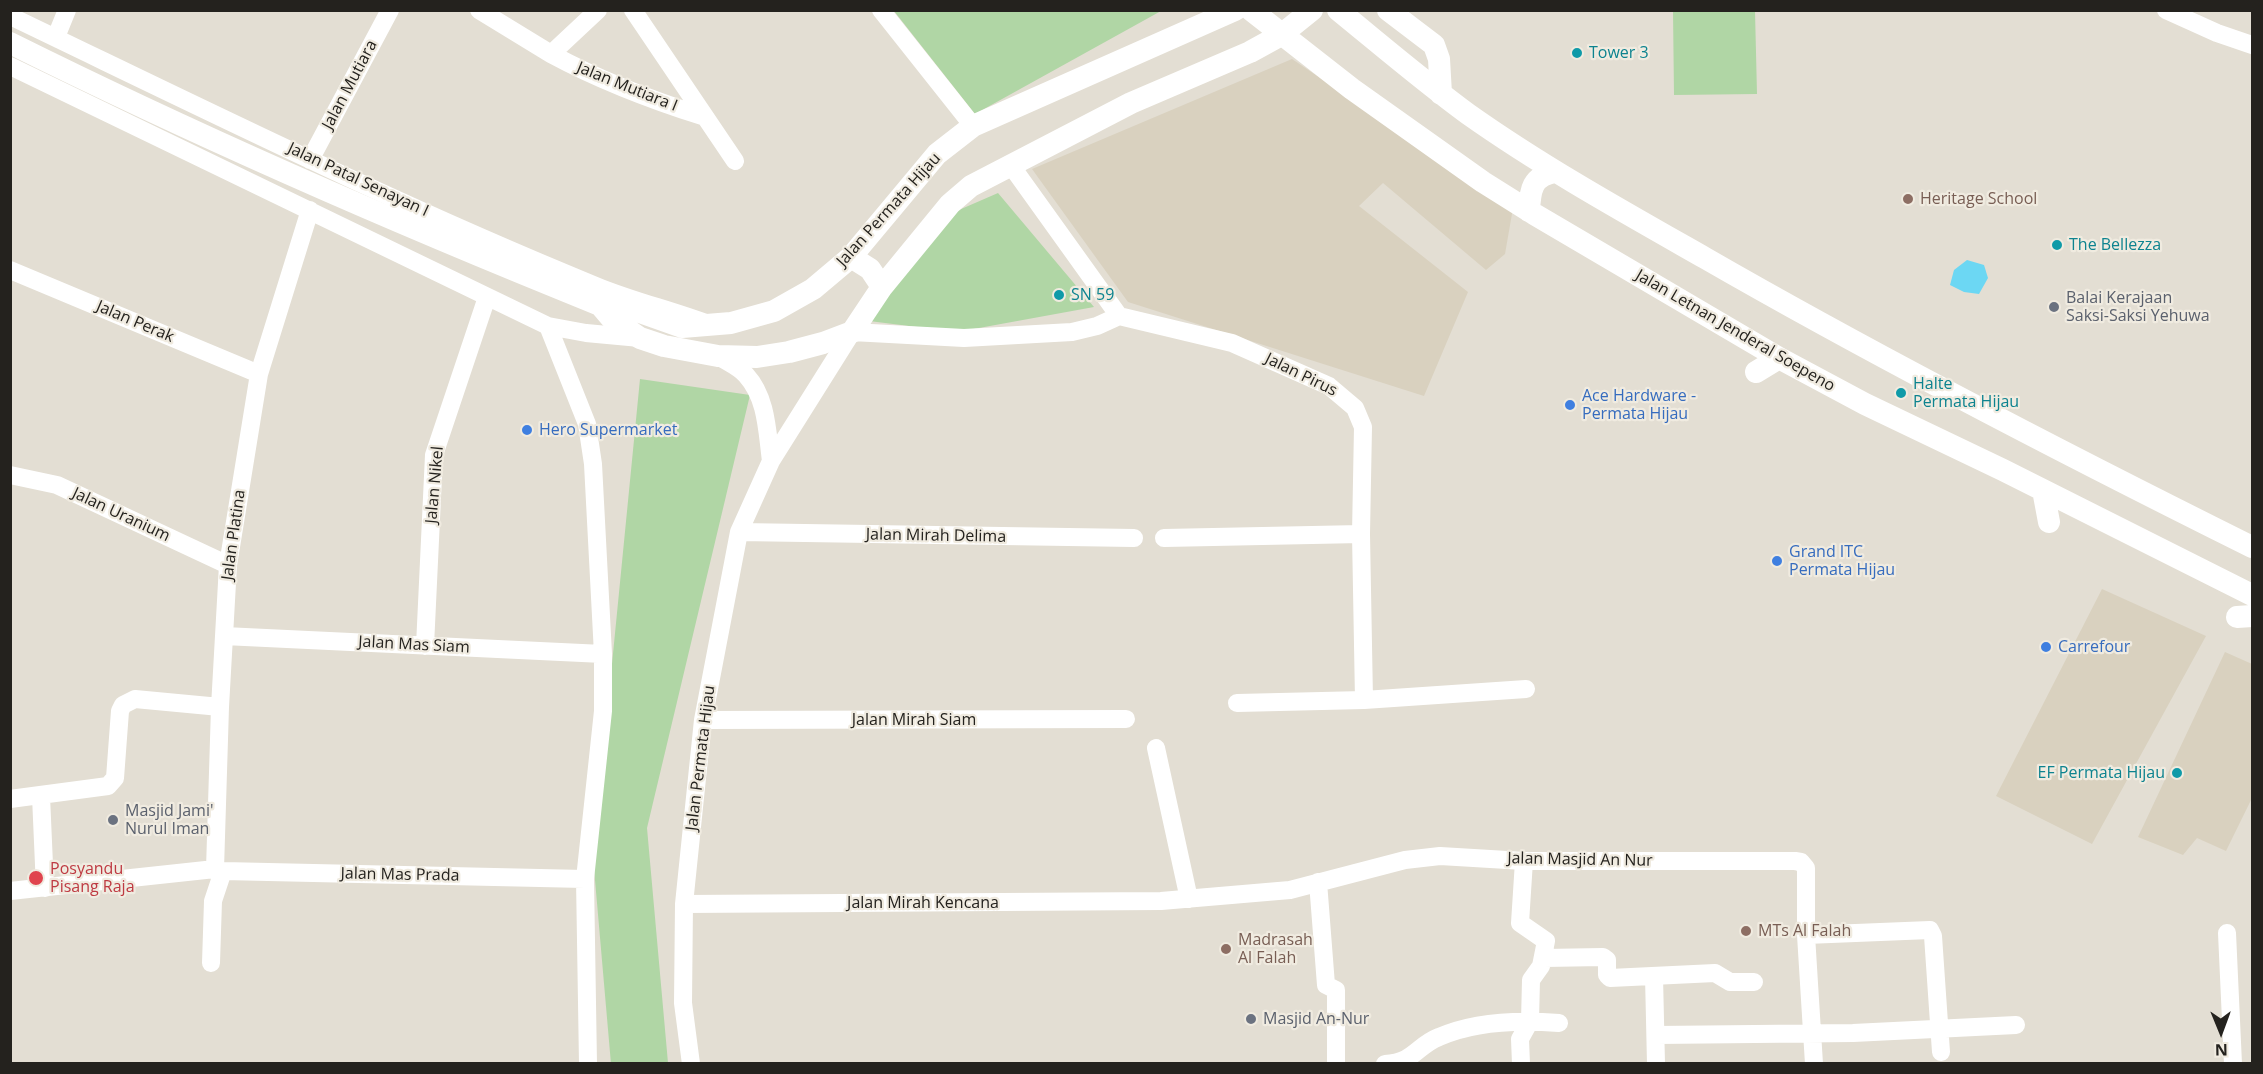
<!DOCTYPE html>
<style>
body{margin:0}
#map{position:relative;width:2263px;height:1074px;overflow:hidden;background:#e3ded3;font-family:"Open Sans",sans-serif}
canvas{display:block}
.frame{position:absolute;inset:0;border:12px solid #24221e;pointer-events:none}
.north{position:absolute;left:2191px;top:1002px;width:60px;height:60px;-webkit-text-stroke:4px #f0ebe0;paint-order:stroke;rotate:179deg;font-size:16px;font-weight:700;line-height:24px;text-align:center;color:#24221e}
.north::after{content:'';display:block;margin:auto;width:21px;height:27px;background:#24221e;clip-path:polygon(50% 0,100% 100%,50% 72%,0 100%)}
</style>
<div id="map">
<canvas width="2263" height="1074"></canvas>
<div class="frame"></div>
<div class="north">N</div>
</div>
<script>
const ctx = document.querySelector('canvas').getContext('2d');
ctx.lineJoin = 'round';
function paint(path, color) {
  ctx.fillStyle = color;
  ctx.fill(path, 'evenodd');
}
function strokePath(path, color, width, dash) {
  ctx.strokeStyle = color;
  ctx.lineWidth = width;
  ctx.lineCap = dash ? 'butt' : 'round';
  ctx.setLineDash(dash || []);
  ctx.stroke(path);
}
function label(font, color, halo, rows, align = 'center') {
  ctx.font = font + ' "Open Sans",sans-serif';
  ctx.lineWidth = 4.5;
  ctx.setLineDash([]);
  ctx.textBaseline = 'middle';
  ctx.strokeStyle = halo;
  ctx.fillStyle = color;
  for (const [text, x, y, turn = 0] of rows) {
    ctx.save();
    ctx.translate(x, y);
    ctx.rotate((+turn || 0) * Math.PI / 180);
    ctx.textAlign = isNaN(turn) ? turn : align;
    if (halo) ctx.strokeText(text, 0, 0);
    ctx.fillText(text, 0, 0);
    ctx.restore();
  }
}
paint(new Path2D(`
 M1292,59l221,149 -8,46 -19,16 -103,-87 -24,23 109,86 -44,104 -296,-94 -96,-133z
 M2102,589l104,47 -114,208 -96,-48z
 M2225,652l27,12v134l-26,53 -29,-13 -14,17 -45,-18z`), '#d9d1bf');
paint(new Path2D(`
 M894,11h267l-186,103z
 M1673,11h82l2,83 -83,1z
 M998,193l96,114 -137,25 -96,-12 91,-107z
 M640,379l110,16 -103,433 21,235 -57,1 -18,-207z`), '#b0d6a5');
paint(new Path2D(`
 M1967,260l17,5 4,13 -9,16 -15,-2 -14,-7 4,-15z`), '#6cd7f3');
strokePath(new Path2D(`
 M479,10l72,44 47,-44
 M633,10l102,151
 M881,10l92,116
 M2166,10l51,23 35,12
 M10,16c194,93 387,189 586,270 36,15 75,24 112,38
 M56,37l11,-27
 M551,54c50,27 100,46 154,63
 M10,66l538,260 38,7 54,5
 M310,160l80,-150
 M1010,164l109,152
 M10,270l249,104
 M548,326l39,98 6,40 10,190v57l-18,168 3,185
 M718,356c9,6 21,11 28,19 21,23 21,56 25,86
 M10,475l47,10 171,80
 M739,532l395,6
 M1164,538l197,-4
 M224,636l379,18
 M425,646l9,-191 53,-158
 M1364,700l162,-11
 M703,720l423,-1
 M1156,748l33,151
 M41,796l4,92
 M10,799l98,-13 7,-8 5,-67 3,-6 12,-6 85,8
 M215,869l5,-162 8,-142 31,-191 51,-164
 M1318,882l8,103 10,5v74
 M10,891l205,-22 8,2 362,8
 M684,904l477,-3 129,-11 115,-30 35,-4 84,5h271l6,1 5,6v67l8,129
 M2227,933l6,131
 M1806,935l124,-5 3,6 8,116
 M1544,958l59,-1 4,3v15l3,3 105,-5 15,9h24
 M211,963l2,-62 10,-30
 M1654,976l2,88
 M1656,1035l197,-2 163,-8
 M691,1064l-8,-61 1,-99 19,-184 36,-188 32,-71 81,-129 112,6 108,-6 25,-6 22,-10 113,27 97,43 26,22 8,19 -2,107 3,166 -127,3
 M1385,1064c30,-2 31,-18 54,-27 36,-16 82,-17 120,-14
 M1521,1064l-1,-25 10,-18 1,-41 10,-14 5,-25 -26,-18 4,-62`), '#fff', 18);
strokePath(new Path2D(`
 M1251,10l101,79 131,93 51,32 245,144 86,46 138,66 249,125
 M1338,10c43,35 85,71 130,104 75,53 156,98 237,144 179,103 362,197 547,289
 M1388,10l46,35 5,14 2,35
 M10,43c193,96 391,182 590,262l11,13 29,20 24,8 54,10 39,1 32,-5 34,-9 29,-11 30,-45 68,-83 21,-18 160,-83 119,-51 31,-17 31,-25
 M1529,211c1,-21 3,-35 26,-39
 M851,257l19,12 12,18
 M600,305l17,-1 65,23 49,-4 43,-12 39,-22 38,-32 86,-103 36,-28 262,-116
 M1756,372l23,-14
 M2043,490l6,32
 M2237,617l15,-1`), '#fff', 22);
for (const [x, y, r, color] of [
 [1577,53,6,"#0f9aa8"],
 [1908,199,6,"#8d6e63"],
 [2057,245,6,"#0f9aa8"],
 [1059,295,6,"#0f9aa8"],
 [2054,307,6,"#6b7280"],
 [1901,393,6,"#0f9aa8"],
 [1570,405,6,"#3f7fe0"],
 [527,430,6,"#3f7fe0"],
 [1777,561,6,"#3f7fe0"],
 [2046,647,6,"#3f7fe0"],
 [2177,773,6,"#0f9aa8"],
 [113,820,6,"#6b7280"],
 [36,878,8,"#e0444e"],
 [1746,931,6,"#8d6e63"],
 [1226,949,6,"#8d6e63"],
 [1251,1019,6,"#6b7280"]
]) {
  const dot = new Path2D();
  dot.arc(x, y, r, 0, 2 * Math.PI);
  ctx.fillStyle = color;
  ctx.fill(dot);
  strokePath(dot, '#f0ebe0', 2);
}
label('16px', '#0d838f', '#f0ebe0', [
 ["Tower 3",1589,53],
 ["The Bellezza",2069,245],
 ["SN 59",1071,295],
 ["Halte",1913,384],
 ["Permata Hijau",1913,402],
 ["EF Permata Hijau",2165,773,"right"]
], 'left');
label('16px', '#24221e', '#f0ebe0', [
 ["Jalan Mutiara",350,85,-62],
 ["Jalan Mutiara I",627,87,22],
 ["Jalan Patal Senayan I",358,180,25],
 ["Jalan Permata Hijau",889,210,-48],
 ["Jalan Perak",135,322,23],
 ["Jalan Letnan Jenderal Soepeno",1735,331,30],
 ["Jalan Pirus",1301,375,26],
 ["Jalan Nikel",435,485,-85],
 ["Jalan Uranium",121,515,25],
 ["Jalan Platina",234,535,-82],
 ["Jalan Mirah Delima",936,536,1],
 ["Jalan Mas Siam",414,645,3],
 ["Jalan Mirah Siam",914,720],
 ["Jalan Permata Hijau",701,758,-83],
 ["Jalan Masjid An Nur",1580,860,1],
 ["Jalan Mas Prada",400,875,1],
 ["Jalan Mirah Kencana",923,903]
]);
label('16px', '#785e54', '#f0ebe0', [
 ["Heritage School",1920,199],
 ["MTs Al Falah",1758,931],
 ["Madrasah",1238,940],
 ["Al Falah",1238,958]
], 'left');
label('16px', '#5b616d', '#f0ebe0', [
 ["Balai Kerajaan",2066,298],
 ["Saksi-Saksi Yehuwa",2066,316],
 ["Masjid Jami'",125,811],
 ["Nurul Iman",125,829],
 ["Masjid An-Nur",1263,1019]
], 'left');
label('16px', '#366cbe', '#f0ebe0', [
 ["Ace Hardware -",1582,396],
 ["Permata Hijau",1582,414],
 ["Hero Supermarket",539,430],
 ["Grand ITC",1789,552],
 ["Permata Hijau",1789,570],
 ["Carrefour",2058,647]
], 'left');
label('16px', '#be3a42', '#f0ebe0', [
 ["Posyandu",50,869],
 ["Pisang Raja",50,887]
], 'left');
</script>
